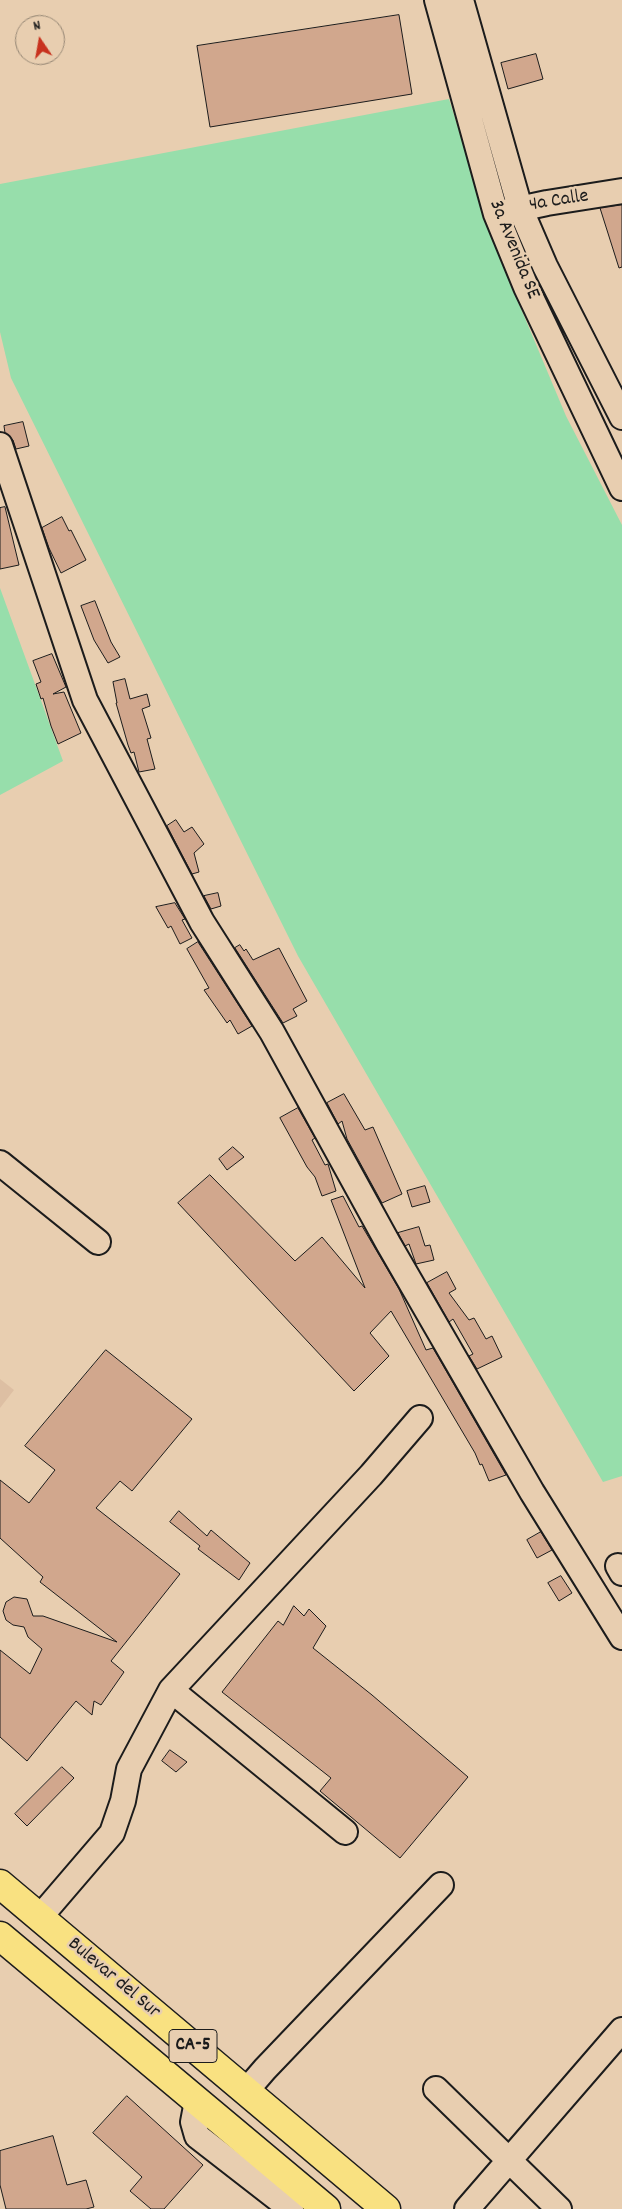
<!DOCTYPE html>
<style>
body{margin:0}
#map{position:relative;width:622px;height:2209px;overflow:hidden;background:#e8ceb0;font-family:Dekko,sans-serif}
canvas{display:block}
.north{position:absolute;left:15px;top:15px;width:50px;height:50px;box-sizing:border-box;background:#e8ceb0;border:1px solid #968775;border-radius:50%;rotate:348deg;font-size:14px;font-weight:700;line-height:20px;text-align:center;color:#1c1c1c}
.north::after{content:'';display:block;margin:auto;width:18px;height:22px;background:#c8321e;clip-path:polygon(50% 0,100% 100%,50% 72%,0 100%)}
</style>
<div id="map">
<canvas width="622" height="2209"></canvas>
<div class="north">N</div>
</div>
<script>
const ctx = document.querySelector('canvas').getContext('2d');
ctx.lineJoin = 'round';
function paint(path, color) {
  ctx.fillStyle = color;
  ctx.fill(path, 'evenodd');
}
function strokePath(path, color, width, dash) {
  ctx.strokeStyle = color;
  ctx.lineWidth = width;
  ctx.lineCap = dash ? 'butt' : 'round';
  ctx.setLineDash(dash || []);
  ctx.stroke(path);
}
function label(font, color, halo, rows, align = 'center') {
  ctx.font = font + ' Dekko,sans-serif';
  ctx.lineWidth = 5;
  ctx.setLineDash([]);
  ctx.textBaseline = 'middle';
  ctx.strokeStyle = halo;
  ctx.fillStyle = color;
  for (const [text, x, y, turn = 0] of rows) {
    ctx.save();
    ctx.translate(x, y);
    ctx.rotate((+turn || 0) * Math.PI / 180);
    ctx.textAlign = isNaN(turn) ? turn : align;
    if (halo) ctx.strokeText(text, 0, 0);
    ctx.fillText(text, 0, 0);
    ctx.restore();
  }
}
paint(new Path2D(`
 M0,1379l14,11 -14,18z`), '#ddbfa3');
paint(new Path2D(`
 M449,99l47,150 70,167 56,109v951l-19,6 -305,-526 -287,-578 -11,-46v-148z
 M0,588l63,173 -63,34z`), '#97deab');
const building = new Path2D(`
 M399,15l13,79 -202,33 -13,-81z
 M536,54l7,25 -35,10 -7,-26z
 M622,205v62l-3,1 -19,-60z
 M23,422l6,24 -13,3 -3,-9 -8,-7 -1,-7z
 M5,507l14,58 -19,4v-61z
 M62,517l7,14 2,-1 15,30 -25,13 -12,-25 -7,-20z
 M95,601l16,41 9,15 -12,6 -14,-23 -13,-34z
 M52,654l14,33 -13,7 11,-2 17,41 -23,11 -7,-18 -8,-28 -2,1 -5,-15 5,-2 -8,-21z
 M125,679l5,20 17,-5 3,12 -8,3 9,29 -4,1 8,30 -16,3 -5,-20 -3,1 -3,-8 -12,-42h1l-4,-21z
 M176,820l8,12 8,-5 12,17 -10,9 5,19 -7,2 -25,-48z
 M218,893l3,13 -10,3 -7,-13z
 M175,903l10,16 -3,1 10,18 -12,6 -9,-18 -3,2 -12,-21z
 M198,942l54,84 -14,8 -8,-14 -3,3 -23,-33 5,-2 -22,-39z
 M240,945l4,6 2,-2 7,11 26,-12 28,53 -14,8 4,7 -14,7 -48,-75z
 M344,1094l21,36 8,-3 29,67 -20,9 -35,-64 -5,-18 -4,3 -11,-21z
 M298,1108l17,30 -3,2 13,25 3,-1 8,27 -14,5 -7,-19 -8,-10 -27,-49z
 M233,1147l11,10 -17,13 -8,-11z
 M210,1175l85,86 27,-24 43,51 -34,-88 12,-4 16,31 3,-1 37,63 27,61 7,-2 73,127 -17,6 -7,-17 -2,1 -5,-12 -84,-142 -21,22 19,23 -35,35 -176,-188z
 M425,1186l5,16 -18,5 -5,-16z
 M419,1227l6,19 5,-1 4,15 -18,4 -7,-20 -4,2 -7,-13z
 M447,1272l9,17 -7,4 20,27 5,-2 12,21 6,-3 10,21 -25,12 -8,-13 4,-2 -20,-35 -4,3 -22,-39z
 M106,1350l86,69 -60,72 -12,-10 -24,27 84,66 -69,87 13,11 -23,33 -7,-4 -2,14 -16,-14 -49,60 -27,-24v-87l30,24 12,-25 -14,-12 -4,-10 -11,-2 -7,-5 -3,-9 3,-9 8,-5 13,2 6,17h10l74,26 -77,-60 3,-5 -43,-39v-58l29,23 26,-33 -30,-24z
 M179,1511l28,25 4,-6 39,33 -11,17 -41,-31 2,-3 -30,-24z
 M541,1532l11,18 -15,8 -10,-18z
 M561,1576l11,17 -13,8 -11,-18z
 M294,1606l10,10 5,-7 17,17 -13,22 59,47 96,82 -68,81 -80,-67 11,-13 -109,-86 56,-71 5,4z
 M170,1750l17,12 -11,10 -14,-11z
 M62,1767l12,11 -47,48 -12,-12z
 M127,2096l76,69 -39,44h-13l-21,-18 12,-14 -49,-44z
 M53,2136l14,49 19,-5 8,27 -8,2h-80l-6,-24v-34z`);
paint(building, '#d1a78d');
strokePath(building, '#1c1c1c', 1);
const minor = new Path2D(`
 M437,0l59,214 30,73 96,201
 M461,0l59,208 25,58 77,151
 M505,212l42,-9 75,-12
 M0,445l85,255 117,222 70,110 116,211 144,249 90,145
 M0,1163l98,79
 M618,1566l4,7
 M171,1690l174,142
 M40,1917l72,-84 11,-32 6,-32 42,-79 200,-215 49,-57
 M436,2089l123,120
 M246,2091l19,-22 176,-184
 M197,2101l-4,21 4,14 94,73
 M467,2209l155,-179`);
const highway = new Path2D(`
 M0,1884l386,325
 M0,1936l326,273`);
strokePath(minor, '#1c1c1c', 28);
strokePath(highway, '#1c1c1c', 31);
strokePath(minor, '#e8ceb0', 24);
strokePath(highway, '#f9e181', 28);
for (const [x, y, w] of [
 [193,2046,48]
]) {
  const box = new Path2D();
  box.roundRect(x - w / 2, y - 16.5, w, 33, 4);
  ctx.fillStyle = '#e8ceb0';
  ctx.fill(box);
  strokePath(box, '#1c1c1c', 1);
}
label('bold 19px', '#1c1c1c', null, [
 ["CA-5",193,2046]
]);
label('20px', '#1c1c1c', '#e8ceb0', [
 ["4a Calle",559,202,-9],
 ["3a Avenida SE",513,250,68],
 ["Bulevar del Sur",113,1979,40]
]);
</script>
